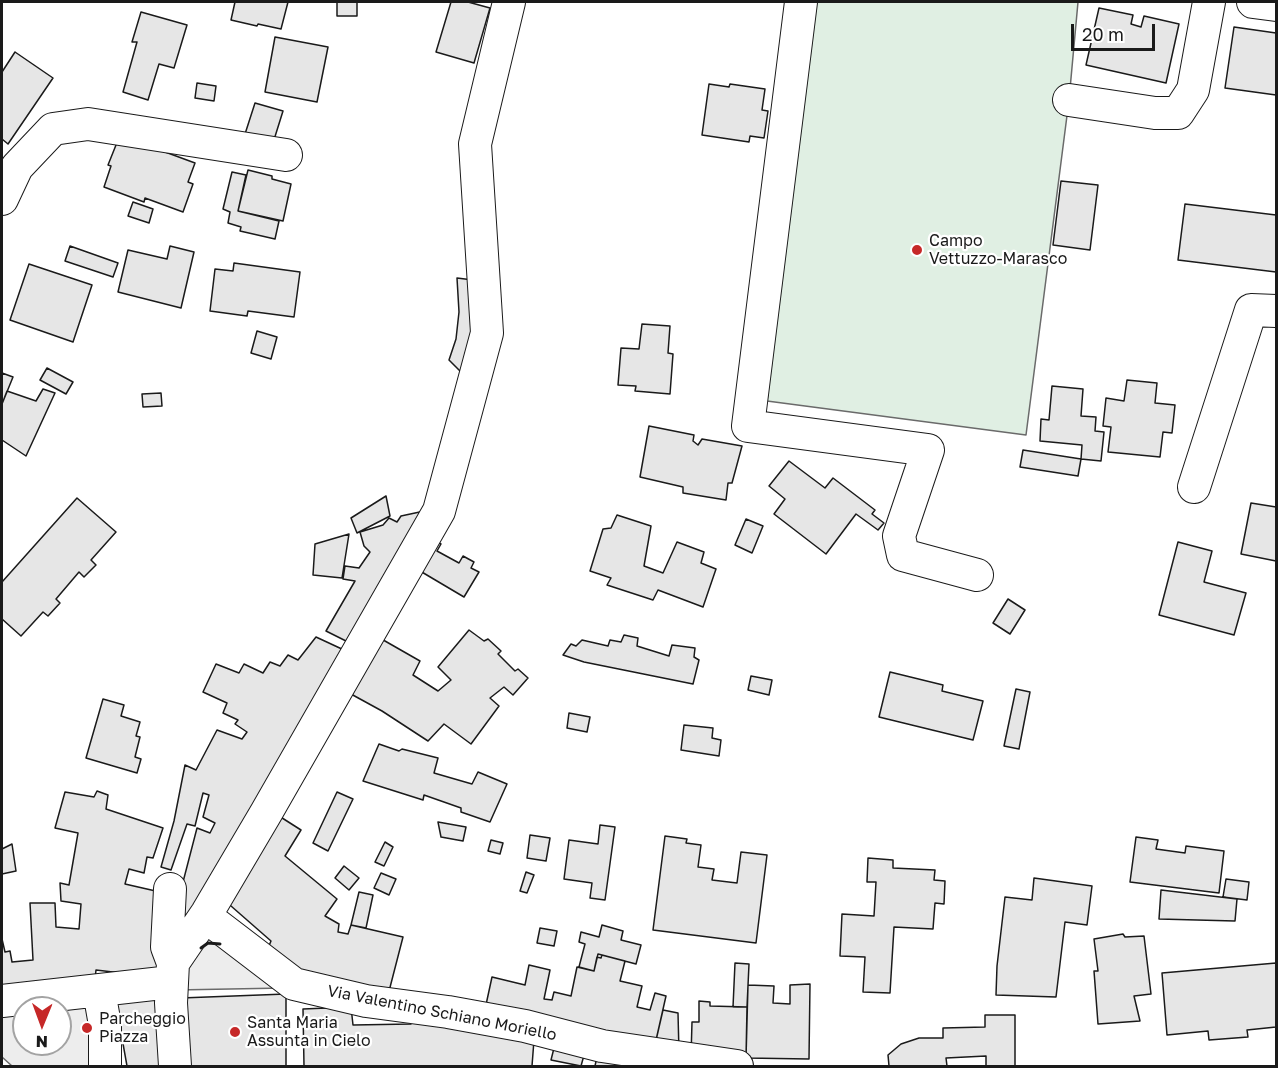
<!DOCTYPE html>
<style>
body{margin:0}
#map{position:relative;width:1278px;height:1068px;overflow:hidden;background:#fff;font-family:"Golos Text",sans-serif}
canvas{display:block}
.frame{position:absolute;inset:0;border:3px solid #1a1a1a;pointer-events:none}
.north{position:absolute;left:12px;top:996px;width:60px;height:60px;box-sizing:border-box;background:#fff;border:2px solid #a3a3a3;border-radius:50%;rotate:181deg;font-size:16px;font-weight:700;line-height:24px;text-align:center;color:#1a1a1a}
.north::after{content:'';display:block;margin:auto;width:21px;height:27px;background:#c62828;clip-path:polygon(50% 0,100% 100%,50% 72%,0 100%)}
.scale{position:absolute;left:1071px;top:24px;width:84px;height:27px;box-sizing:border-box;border:3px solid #1a1a1a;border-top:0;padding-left:8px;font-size:18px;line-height:21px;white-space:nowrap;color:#1a1a1a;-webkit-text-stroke:4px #fff;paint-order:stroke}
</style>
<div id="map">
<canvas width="1278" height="1068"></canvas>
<div class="frame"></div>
<div class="north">N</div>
<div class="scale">20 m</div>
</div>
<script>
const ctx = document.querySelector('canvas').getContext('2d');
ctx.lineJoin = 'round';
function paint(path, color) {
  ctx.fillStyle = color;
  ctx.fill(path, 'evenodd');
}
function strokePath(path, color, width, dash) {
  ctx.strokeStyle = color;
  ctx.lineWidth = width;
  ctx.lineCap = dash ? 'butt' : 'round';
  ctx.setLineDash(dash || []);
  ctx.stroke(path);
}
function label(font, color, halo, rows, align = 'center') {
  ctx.font = font + ' "Golos Text",sans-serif';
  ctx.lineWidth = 4.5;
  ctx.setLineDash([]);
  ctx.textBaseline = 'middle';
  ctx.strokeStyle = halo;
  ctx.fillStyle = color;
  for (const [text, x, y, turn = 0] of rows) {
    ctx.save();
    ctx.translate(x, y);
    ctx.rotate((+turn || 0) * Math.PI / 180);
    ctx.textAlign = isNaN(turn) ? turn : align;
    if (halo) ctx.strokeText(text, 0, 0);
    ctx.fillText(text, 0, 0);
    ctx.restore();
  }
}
const green = new Path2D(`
 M812,2h266l-9,98 -43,335 -259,-34z`);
paint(green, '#e0efe3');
strokePath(green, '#6a6a6a', 1.5);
const parking = new Path2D(`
 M208,943l21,1 55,44 -108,2 17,-37z
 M109,1000l10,66h-107l-10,-9v-44l22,-3v34h36v-36z`);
paint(parking, '#ededed');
strokePath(parking, '#6a6a6a', 1.5);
const building = new Path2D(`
 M235,2h53l-7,27 -23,-5 -1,2 -26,-6z
 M337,2h20v14h-20z
 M451,2h17l22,6 -16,55 -38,-11z
 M1099,8l34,7 -2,9 10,3 3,-11 35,8 -13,59 -80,-18z
 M141,12l46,13 -13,43 -15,-4 -11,36 -25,-8 14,-50h-5z
 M1234,27l42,6v62l-51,-7z
 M275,37l53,10 -11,55 -52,-10z
 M15,52l38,26 -45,66 -6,-5v-67z
 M197,83l19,3 -2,15 -19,-3z
 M709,84l20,3 1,-3 35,5 -3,21 6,1 -4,27 -14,-2 -1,6 -47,-7z
 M255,103l28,8 -10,32 -28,-9z
 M118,140l20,2 57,21 -7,19 5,2 -10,28 -38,-14 -1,4 -40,-15 7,-21 -3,-1z
 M248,170l24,6v3l19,5 -8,37 -45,-10z
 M232,172l14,3 -8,36 41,10 -4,18 -35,-8 1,-4 -13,-4 2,-11 -7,-3z
 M1061,181l37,4 -8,65 -37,-5z
 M133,202l20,7 -4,14 -21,-7z
 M1185,204l91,11v57l-98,-12z
 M70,246l48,17 -5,14 -48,-16z
 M170,246l24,6 -13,56 -63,-16 10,-42 39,9z
 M234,263l66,9 -6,45 -46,-6 -1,5 -37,-5 5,-42 18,2z
 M29,264l63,21 -19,57 -63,-22z
 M457,278l16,2 1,60 -5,22 -9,9 -11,-11 7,-21 3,-27z
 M642,324l28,2 -2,27 5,1 -3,40 -35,-3 1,-5 -18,-1 3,-37 18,1z
 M257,331l20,6 -6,22 -20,-6z
 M47,368l26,14 -7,12 -26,-14z
 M2,373l11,4 -11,27z
 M1127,380l30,3 -2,20 20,2 -3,28 -9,-1 -3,25 -52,-5 3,-25 -8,-1 3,-28 18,3z
 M1052,386l31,3 -2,27 15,1 -1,14 9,1 -3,29 -20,-2 1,-14 -42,-4 1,-22 8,1z
 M43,389l12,4 -29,63 -24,-16v-36l5,-13 29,10z
 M161,393l1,13 -19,1 -1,-13z
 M649,426l45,9 -1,6 5,4 4,-6 40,7 -10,37h-4l-2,17 -43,-7v-6l-43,-10z
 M1023,450l58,9 -3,17 -58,-9z
 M789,461l36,27 8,-10 42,32 -3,4 12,9 -6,7 -22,-16 -30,40 -52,-40 11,-15 -16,-13z
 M386,496l4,20 -33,17 -6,-15z
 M77,498l39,34 -25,28 5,5 -12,12 -5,-5 -23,27 4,4 -12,13 -5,-4 -22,24 -19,-17v-37z
 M1251,503l25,4v54l-35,-7z
 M429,510l-79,133 -24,-12 29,-50 -12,-2 2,-13 14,2 11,-16 -6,-6 -4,-14 23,-7 6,-7 8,4 4,-6z
 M617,515l34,11 -7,40 19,7 14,-31 27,10 -3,11 15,6 -13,38 -45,-17 -5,10 -46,-15 4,-7 -21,-7 13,-42 8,-1z
 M746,519l17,7 -11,27 -17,-8z
 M349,534l-7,44 -29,-3 2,-31z
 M432,539l9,5 -4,7 22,12 4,-7 11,6 -3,6 8,4 -15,25 -49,-29z
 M1178,542l34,9 -8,31 42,11 -12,42 -75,-20z
 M1008,599l17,11 -15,24 -17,-11z
 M469,630l15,11 4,-2 13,12 -3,3 17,17 3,-2 10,9 -15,17 -9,-8 -14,11 9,8 -28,38 -27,-20 -16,17 -46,-30 -42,-23 38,-51 42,24 -7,14 25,16 13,-11 -13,-13z
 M624,635l14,3 -1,8 32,10 3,-11 23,3 -1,9 5,3 -6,24 -109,-22 -21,-7 8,-11 5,2 6,-6 26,6 2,-6 11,2z
 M316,637l28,13 -164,291 -4,-32 21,-81 13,5 5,-10 -12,-6 6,-22 -6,-2 -8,33 -8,-2 -16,46 -10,-3 13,-46 11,-56 11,5 21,-40 25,9 5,-7 -12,-8 3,-4 -15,-7 4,-10 -24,-11 13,-28 23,9 5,-9 19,9 7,-11 10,4 8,-11 10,5z
 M890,672l53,13 -1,6 41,10 -10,39 -94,-23z
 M751,676l21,4 -3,15 -21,-5z
 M1016,689l14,3 -11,57 -15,-3z
 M103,699l21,6 -3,11 19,6 -4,14 4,1 -5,20 6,2 -4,14 -51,-15z
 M569,713l21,4 -3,15 -20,-4z
 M684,725l29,3 -1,10 9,2 -2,16 -38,-6z
 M379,744l20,7 3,-2 36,9 -4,15 38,11 6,-12 29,12 -17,38 -29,-10v-4l-37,-13 -1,5 -60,-19z
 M97,791l11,4 -2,14 57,19 -10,30 -6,-1 -3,16 -15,-4 -4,15 35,8 2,45 -7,40 -59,-7 -1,9 -93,12v-52l3,13 5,-1 2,11 21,-2 -3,-57h25l1,24 23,2 2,-25 -20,-3 -1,-18 9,2 9,-52 -23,-5 10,-36 29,5z
 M337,792l16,7 -25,52 -15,-8z
 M279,816l22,14 -16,26 52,43 -12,17 14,8 -1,8 10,2 3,-9 52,12 -16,62 -104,-32 -17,-14 5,-12 -48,-42z
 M438,822l28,5 -3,14 -22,-4z
 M600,825l15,2 -10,73 -15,-2 2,-15 -28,-4 5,-39 29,4z
 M530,835l20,3 -4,23 -19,-3z
 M665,836l22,3 -1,4 15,2 -3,22 16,2 -2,11 25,3 4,-31 26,3 -11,88 -103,-13z
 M1136,837l22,3 -2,9 29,4 1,-7 38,5 -5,42 -89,-11z
 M491,840l12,3 -3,11 -12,-3z
 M385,842l8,5 -9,19 -9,-4z
 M12,844l4,27 -14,3v-25z
 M868,858l25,2v8l42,2 -1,10 11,1 -1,23 -9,-1 -2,26 -39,-2 -4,66 -27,-1 2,-35 -25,-1 2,-42 32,2 2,-34h-9z
 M344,866l15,12 -10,12 -14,-12z
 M526,872l8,3 -7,18 -7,-2z
 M381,873l15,6 -7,16 -15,-7z
 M1034,878l58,8 -5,39 -22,-3 -9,75 -60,-2 1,-29 8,-69 27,3z
 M1226,879l23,3 -2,18 -24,-3z
 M1161,890l76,9 -2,22 -76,-2z
 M359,892l14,3 -7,33 -15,-3z
 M602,925l21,6 -2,9 20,5 -5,19 -38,-10 -4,17 -15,-4 6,-23 -6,-2 2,-10 18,5z
 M540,928l17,3 -3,15 -17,-3z
 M1123,934l2,3 19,-1 7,58 -17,2 6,25 -42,3 -4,-53h4l-4,-32z
 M602,955l23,6 -5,20 22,5 -5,21 13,3 5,-17 11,3 -12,53 -170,-35 8,-37 33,8 4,-20 21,5 -6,29 8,1 2,-8 17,4 6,-29 17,4 3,-14 4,1z
 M735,963l14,1 -2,43h-14z
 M1276,963v64l-29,3 1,7 -39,3 -1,-9 -41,4 -5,-62z
 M810,984l-1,75 -63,-1 2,-73 26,1 -1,17 17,1v-19z
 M156,992l13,74h-42l-12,-67z
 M286,994v72h-100l-5,-68z
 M699,1001l11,1v4l37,1 -1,51 -55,-1 1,-35h7z
 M351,1007l2,18 58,-1v-5l123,21 -2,26h-228l-1,-57z
 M663,1010l15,3 1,40 -25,-4z
 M985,1015h30v51h-29v-10l-40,2 1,8h-58l-1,-11 13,-11 18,-6h24v-10l42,-1z
 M556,1040l30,8 -5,18 -30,-6z
 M598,1052l51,14h-54z`);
paint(building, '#e6e6e6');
strokePath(building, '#1a1a1a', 1.5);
const minor = new Path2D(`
 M801,2l-53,424 180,24 -29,86 4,19 74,20
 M1253,2l23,3
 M1069,100l86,13h23l15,-23 16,-88
 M2,199l15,-32 36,-38 35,-5 198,31
 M1194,487l57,-177 25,1
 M170,889l-3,58 6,16
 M205,916l89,68 72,17 82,11 77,14 77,20 135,20
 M99,991l6,34v41
 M2,1001l169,-19
 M175,1066l-4,-63 2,-40 34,-50 59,-100 173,-302 48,-178 -12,-189 34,-142`);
strokePath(minor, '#1a1a1a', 34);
strokePath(minor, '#fff', 32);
strokePath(new Path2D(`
 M201,948l7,-5 12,1`), '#1a1a1a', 3);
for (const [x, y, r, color] of [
 [917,250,6,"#c62828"],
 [87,1028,6,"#c62828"],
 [235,1032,6,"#c62828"]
]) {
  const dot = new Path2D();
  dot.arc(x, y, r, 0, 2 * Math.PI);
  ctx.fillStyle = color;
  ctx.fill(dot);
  strokePath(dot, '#fff', 2);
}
label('16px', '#1a1a1a', '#fff', [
 ["Campo",929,241],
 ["Vettuzzo-Marasco",929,259],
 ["Parcheggio",99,1019],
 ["Piazza",99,1037],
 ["Santa Maria",247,1023],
 ["Assunta in Cielo",247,1041]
], 'left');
label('16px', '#1a1a1a', '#fff', [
 ["Via Valentino Schiano Moriello",442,1013,11]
]);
</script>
